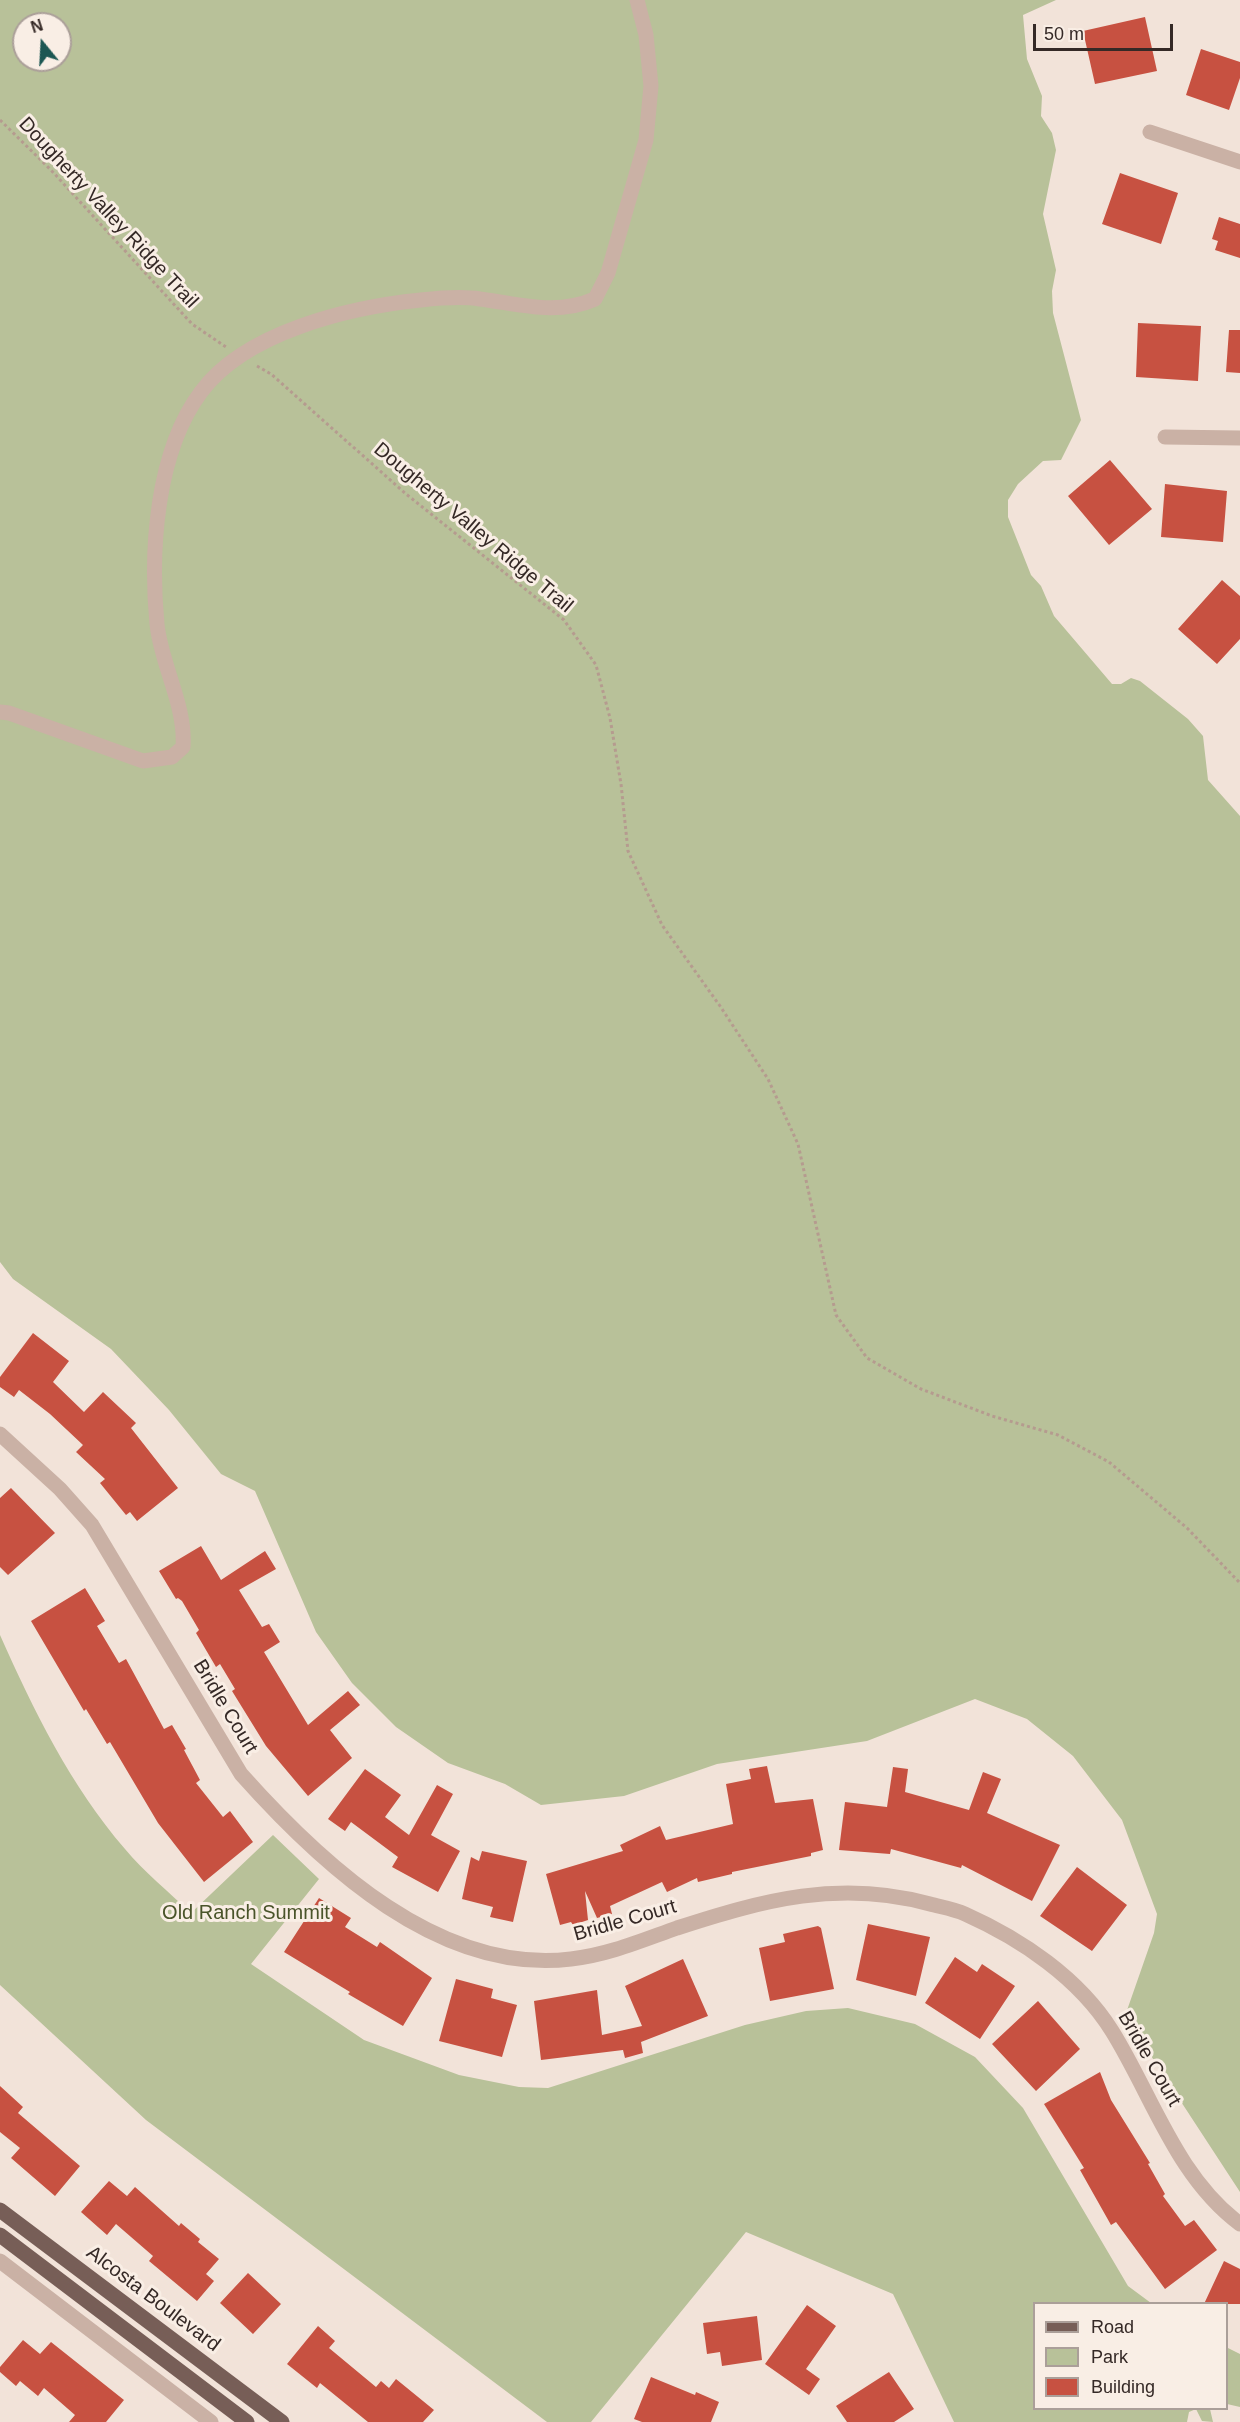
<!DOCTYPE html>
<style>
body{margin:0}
#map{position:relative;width:1240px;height:2422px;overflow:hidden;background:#f2e3d9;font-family:Helvetica,sans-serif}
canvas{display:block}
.legend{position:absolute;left:1033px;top:2302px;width:195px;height:108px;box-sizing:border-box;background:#f9eee5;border:2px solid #ab9f99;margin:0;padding:8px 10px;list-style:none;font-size:18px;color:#352926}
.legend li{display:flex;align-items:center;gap:12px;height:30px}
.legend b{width:30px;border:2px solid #ab9f99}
.north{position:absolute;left:12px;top:12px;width:60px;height:60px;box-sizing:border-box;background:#f9eee5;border:2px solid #ab9f99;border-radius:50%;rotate:342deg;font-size:16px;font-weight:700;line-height:24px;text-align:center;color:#352926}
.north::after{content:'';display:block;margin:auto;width:21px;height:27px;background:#1c5753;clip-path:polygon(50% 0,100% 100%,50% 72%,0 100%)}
.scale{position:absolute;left:1033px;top:24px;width:140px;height:27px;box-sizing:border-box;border:3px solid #352926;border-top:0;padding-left:8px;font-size:18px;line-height:21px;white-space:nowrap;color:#352926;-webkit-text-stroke:4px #f9eee5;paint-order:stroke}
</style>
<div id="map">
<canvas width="1240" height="2422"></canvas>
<ul class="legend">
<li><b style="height:8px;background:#775e57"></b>Road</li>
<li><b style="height:16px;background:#b8c199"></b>Park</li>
<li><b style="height:16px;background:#c75141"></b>Building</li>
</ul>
<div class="north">N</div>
<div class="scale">50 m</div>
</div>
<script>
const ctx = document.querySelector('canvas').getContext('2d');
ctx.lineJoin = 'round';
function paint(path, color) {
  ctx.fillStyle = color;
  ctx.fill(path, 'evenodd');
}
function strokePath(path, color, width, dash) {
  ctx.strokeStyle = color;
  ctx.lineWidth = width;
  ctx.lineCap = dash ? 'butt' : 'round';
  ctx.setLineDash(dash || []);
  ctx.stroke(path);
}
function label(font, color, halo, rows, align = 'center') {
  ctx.font = font + ' Helvetica,sans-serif';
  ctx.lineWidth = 6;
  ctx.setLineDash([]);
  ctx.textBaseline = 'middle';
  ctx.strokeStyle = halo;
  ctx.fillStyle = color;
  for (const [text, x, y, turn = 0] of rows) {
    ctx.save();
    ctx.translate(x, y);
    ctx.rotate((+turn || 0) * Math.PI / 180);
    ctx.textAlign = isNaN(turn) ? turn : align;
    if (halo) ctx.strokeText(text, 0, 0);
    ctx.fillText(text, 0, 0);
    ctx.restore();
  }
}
paint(new Path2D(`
 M0,0h1056l-33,15 4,44 15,37 -1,20 11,17 4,17 -13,64 13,56 -4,21 1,22 28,107 -20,40 -18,1 -25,23 -10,16v17l23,58 10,11 13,30 58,68h9l10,-6 9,3 48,38 15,17 5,44 32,36v1376l-115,-176 29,-83 3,-19 -35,-94 -49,-64 -46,-37 -52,-20 -108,42 -150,23 -93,32 -83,9 -36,-21 -57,-21 -52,-36 -44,-44 -36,-51 -61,-141 -34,-17 -52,-64 -58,-61 -98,-70 -13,-17zM24,24h36v36h-36z
 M0,1635c34,76 70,150 125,214 19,23 44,43 66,64l82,-78 46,44 -68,85 113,76 95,35 60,12 29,1 197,-63 61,-14 42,-3 67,16 60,33 48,51 105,178 23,17 -117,1v104l176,1 3,13 -11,-1 -6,-12 -7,3 -2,10h-233l-61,-128 -147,-62 -155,190h-44l-401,-302 -146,-135z
 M1226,2347l14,7v53l-13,-3z`), '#b8c199');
paint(new Path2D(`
 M1145,17l12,54 -62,13 -12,-53z
 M1201,49l39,13v16l-11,32 -43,-15z
 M1120,173l58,20 -17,51 -59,-20z
 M1219,217l21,7v34l-25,-8 3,-9 -6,-2z
 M1138,323l63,3 -3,55 -62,-4z
 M1229,330h11v43l-14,-1z
 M1110,460l42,49 -43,36 -41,-49z
 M1165,484l62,7 -4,51 -62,-5z
 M1222,580l18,16v43l-23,25 -39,-35z
 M33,1333l36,28 -16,21 31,30 19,-20 33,31 -5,5 47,60 -41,33 -7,-9 -4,3 -26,-32 5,-4 -29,-27 7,-7 -33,-31 -31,-24 -5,7 -14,-10v-10z
 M11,1488l44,45 -47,42 -8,-8v-69z
 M201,1546l20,34 44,-29 11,18 -37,21 23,37 7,-3 11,18 -16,10 44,73 40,-34 12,14 -30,25 22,28 -44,38 -42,-50 -34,-55 3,-2 -15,-25 -4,3 -20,-34 3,-3 -17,-29 -4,-3 -2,1 -17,-28z
 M85,1588l20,33 -8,5 22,37 7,-4 38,70 8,-4 14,24 -2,1 16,30 -4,3 27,34 7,-6 23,31 -49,40 -46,-59 -48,-81 -3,2 -21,-35 -2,2 -53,-90z
 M767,1766l8,37 38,-4 10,51 -12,3v3l-79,16v2l-34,8 -1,-4 -30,14 -5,-10 -52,24 2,8 -15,4 -12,-27 3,29 -15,5 -2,-3 -11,3 -14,-51 77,-23 -3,-6 40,-19 6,14 67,-16 -7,-40 25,-5 -2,-10z
 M893,1767l15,2 -3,23 64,18 14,-38 18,7 -14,34 73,32 -28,56 -70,-36 -1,3 -70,-19 -1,5 -51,-4 6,-48 42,5z
 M365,1769l36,26 -16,22 24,18 28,-50 16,9 -22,41 29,16 -22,41 -46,-25 6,-10 -47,-35 -6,9 -17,-12z
 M482,1851l45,10 -14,61 -23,-5 3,-10 -31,-8 9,-42 8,4z
 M1077,1867l50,38 -35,46 -52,-35z
 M319,1898l32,20 -6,9 32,20 3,-5 52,36 -29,48 -55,-32 2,-2 -66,-40z
 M868,1924l62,13 -14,59 -60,-16z
 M818,1926l3,2 13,61 -64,12 -11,-53 26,-6 -2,-8z
 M955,1957l22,15 5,-8 33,22 -35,53 -55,-36z
 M683,1959l25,57 -67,26 2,11 -18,5 -2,-8 -82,10 -7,-59 63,-11 5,45 40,-9 -17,-40z
 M456,1979l37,10 -2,9 26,7 -15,52 -63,-16z
 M1038,2001l42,48 -44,42 -44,-47z
 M1100,2072l11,28 39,63 -2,1 17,30 -2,2 22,30 9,-6 23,30 -52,39 -49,-67 -5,3 -31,-55 4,-2 -40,-64z
 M0,2086l23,21 -5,6 62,53 -25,30 -44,-38 9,-10 -20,-16z
 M109,2181l18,15 8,-9 44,39 2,-3 19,16 -2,3 21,17 -13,15 8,7 -17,20 -48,-40 4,-5 -37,-32 -9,11 -26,-23z
 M1224,2261l16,8v35h-36z
 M248,2273l33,31 -28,30 -33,-31z
 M807,2305l29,21 -30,43 14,10 -11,16 -44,-31z
 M757,2316l5,44 -40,6 -2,-14 -13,2 -4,-31z
 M318,2326l17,15 -6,7 47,39 5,-6 8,7 7,-9 38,31 -11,12h-55l-48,-39 -3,5 -30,-24z
 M23,2340l17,14 11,-12 73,58 -18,22h-37l6,-7 -31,-27 -6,8 -18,-15 -4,5 -16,-14v-5z
 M889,2372l25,37 -20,13h-47l-11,-16z
 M651,2377l44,18 1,-3 23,10 -8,20h-69l-8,-3z`), '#c75141');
strokePath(new Path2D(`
 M0,120l51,50 141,154 34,23
 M257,366l14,8 135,120 158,126 32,45 14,53 11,66 7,67 34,74 58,81 48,73 30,65 38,171 31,43 54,31 71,27 66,19 51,27 78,66 53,55`), '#b59b8f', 3, [3, 3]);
strokePath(new Path2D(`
 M1150,132l90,30
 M1165,437l75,1
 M0,712l9,1 134,48 29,-4 11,-10c3,-42 -22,-82 -26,-123 -7,-73 -1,-172 44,-232 44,-60 149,-85 220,-92 18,-2 41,-4 59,-1 40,5 76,17 115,0l13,-26 38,-133 5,-54 -5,-51 -9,-35
 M0,1434l60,55 32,36 149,249c81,91 199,201 330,185 37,-4 72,-19 106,-31 86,-28 163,-49 253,-24 11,3 24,5 35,10 56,25 114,64 147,117 41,66 64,145 128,193
 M0,2261l211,161`), '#cab1a5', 15);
strokePath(new Path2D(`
 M0,2210l282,212
 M0,2235l247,187`), '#775e57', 15);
label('20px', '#352926', '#f9eee5', [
 ["Dougherty Valley Ridge Trail",108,213,47],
 ["Dougherty Valley Ridge Trail",473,528,40],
 ["Bridle Court",225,1707,59],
 ["Bridle Court",625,1921,-16],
 ["Bridle Court",1149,2059,60],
 ["Alcosta Boulevard",153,2299,37]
]);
label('20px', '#4a542a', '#f9eee5', [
 ["Old Ranch Summit",246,1913]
]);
</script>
